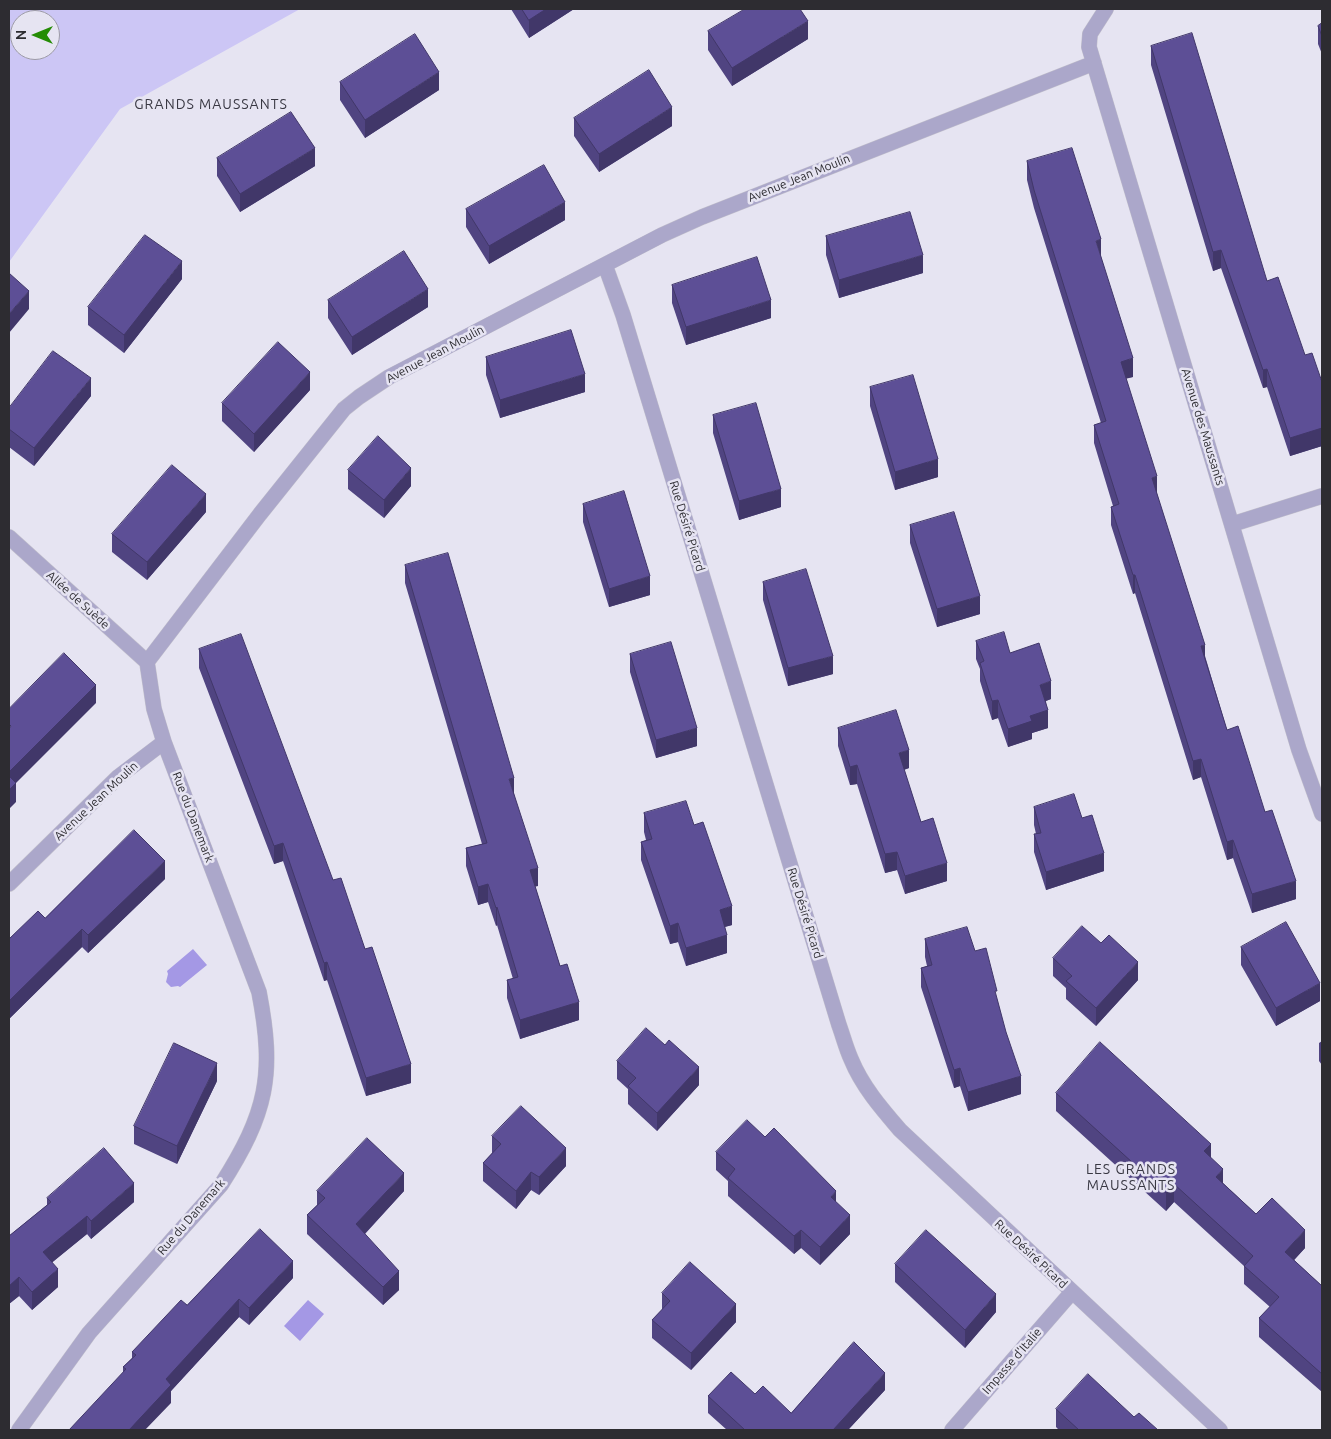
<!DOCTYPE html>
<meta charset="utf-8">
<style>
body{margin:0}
#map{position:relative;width:1331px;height:1439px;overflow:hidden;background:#e6e4f2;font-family:Ubuntu,sans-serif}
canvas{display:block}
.frame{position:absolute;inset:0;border:10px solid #2d2c31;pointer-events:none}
.north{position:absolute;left:10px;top:10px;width:50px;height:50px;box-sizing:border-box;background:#e6e4f2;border:1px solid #9c9aa5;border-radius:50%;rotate:270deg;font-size:14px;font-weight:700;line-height:20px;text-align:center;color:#2d2c31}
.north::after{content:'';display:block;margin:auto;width:18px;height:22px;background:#258c05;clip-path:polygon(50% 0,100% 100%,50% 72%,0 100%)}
</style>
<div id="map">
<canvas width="1331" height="1439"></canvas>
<div class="frame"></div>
<div class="north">N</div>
</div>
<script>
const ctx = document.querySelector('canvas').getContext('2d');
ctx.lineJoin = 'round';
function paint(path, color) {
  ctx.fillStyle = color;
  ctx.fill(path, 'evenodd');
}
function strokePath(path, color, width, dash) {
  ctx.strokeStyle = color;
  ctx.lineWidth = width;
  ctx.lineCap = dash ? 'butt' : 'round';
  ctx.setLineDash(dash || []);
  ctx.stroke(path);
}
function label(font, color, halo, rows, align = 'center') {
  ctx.font = font + ' Ubuntu,sans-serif';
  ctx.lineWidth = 5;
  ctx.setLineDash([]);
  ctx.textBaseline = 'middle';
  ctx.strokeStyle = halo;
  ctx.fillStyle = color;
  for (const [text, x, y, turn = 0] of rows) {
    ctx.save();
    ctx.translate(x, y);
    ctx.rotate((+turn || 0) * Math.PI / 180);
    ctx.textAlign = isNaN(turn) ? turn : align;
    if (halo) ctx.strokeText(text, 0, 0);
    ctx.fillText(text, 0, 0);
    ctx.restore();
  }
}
paint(new Path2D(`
 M9,9h291l-180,100 -111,153zM20,20h30v30h-30z`), '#ccc6f5');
paint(new Path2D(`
 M193,949l14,16 -27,22 -2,-1 -7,1 -5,-5 2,-8 -1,-3z
 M308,1300l16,14 -24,27 -16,-15z`), '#a498e5');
const street = new Path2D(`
 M1106,9l-16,25 -1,13 210,703 23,64
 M605,265l18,50 216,710c4,11 7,23 12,34 11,27 30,49 49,71l320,300
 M1233,524l89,-28
 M9,537l138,125
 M9,884l109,-107 46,-35 -10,-33 -7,-47 113,-148 84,-105 15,-12 30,-20 273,-142 40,-18 392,-154
 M19,1430l70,-97 132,-148c46,-72 54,-110 38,-193l-95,-250
 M952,1430l120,-138`);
strokePath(street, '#c1bfcb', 16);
strokePath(street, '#aba7ca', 15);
paint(new Path2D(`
 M511,9h63l-45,29z
 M1322,23v31l-4,-10v-18z
 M708,31l100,8 -76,47 -24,-36z
 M1151,46l116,235 38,74 17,27v64l-32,10 -23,-69 -4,1 -42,-120 -8,3 -62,-206z
 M340,82l99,8 -74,48 -25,-38z
 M574,118l98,8 -73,46 -25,-36z
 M217,158l98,8 -75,46 -23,-36z
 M1027,161l74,96 32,120 -7,1 31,116 70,236 38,82 31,87 -44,14 -19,-55 -6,2 -26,-83 -8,3 -58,-187 -2,1 -22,-69v-18l2,-1 -19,-63v-18l7,-2 -67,-215 -7,-28z
 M466,209l99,11 -76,44 -23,-37z
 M826,236l97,37 -84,25 -13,-43z
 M182,279l-58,74 -36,-28v-18z
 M672,285l99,33 -85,27 -14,-42z
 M328,300l100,7 -76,48 -24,-37z
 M486,357l99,35 -85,26 -14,-43z
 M870,387l68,90 -43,13 -25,-84z
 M310,390l-56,62 -32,-31v-18z
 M91,396l-57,70 -25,-19v-39z
 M713,415l68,92 -42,13 -26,-87z
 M348,470l63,16 -27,32 -36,-29z
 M583,504l67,91 -41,12 -26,-85z
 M206,512l-59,68 -35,-28v-18z
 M910,525l70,89 -43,13 -27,-84z
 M405,565l109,229 24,92h-3l25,80 19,54 -59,19 -13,-41v-18l6,-1 -16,-54 -1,1 -8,-24 -10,3 -12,-39v-18l16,-4 -77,-261z
 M763,582l70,92 -45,12 -25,-86z
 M976,641l34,12 41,46 -5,2 2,27 -16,5v6l-24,8 -10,-29 -6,2 -12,-39v-12l-4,-10z
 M199,649l134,231 32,69 46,134 -45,13 -39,-116 -3,1 -41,-120 -9,3 -75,-196z
 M630,654l67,92 -41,12 -26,-86z
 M838,728l71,40 -5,2 17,52 26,59 -42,13 -8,-24 -12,3 -28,-89 -7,1 -12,-39z
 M1034,807l48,11 22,53 -58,19 -12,-38v-18h2l-2,-9z
 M644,813l50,12 38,100 -7,2 2,26 -41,13 -8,-24 -8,2 -29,-84v-18l5,-2 -2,-8z
 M165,879l-77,74 -6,-6 -73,72v-80l36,-21z
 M925,939l50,12 22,48 24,95 -53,17 -8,-25 -6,2 -33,-101v-19l6,-2 -2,-9z
 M1241,947l79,54 -44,25 -35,-61z
 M1053,958l85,22 -42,46 -30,-27v-11l-13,-12z
 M1322,1041v24l-3,-4v-18z
 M665,1045l34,40 -42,46 -29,-27v-15l-11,-10v-18z
 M217,1081l-40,83 -43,-20v-18z
 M1056,1093l155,65 12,25 33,31 49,34 -11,12 28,26v106l-63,-55v-19l11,-11 -26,-23v-18l-70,-64 -8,9 -110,-100z
 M492,1136l74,30 -27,29 -8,-5 -15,19 -33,-28v-18l9,-10z
 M765,1137l71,65 14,32 -30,31 -19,-17 -7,6 -66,-58v-15l-12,-11v-18z
 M317,1191h87l-39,43 34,56 -16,15 -76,-71v-19l10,-10z
 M47,1198l87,4 -43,37 -4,-5 -35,28 6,25 -26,23 -13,-14 -10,8v-68l38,-31z
 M895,1264l101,48 -31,36 -70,-66z
 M293,1278l-44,47 -10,-8 -68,74v12l-48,-31v-5l9,-9v-6l55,-47z
 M662,1293l74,29 -45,48 -39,-32v-18l10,-10z
 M885,1390l-37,40h-121l-19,-17v-17l47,-2 36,19z
 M1056,1409l78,8 24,13h-99l-3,-3z`), '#504481');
paint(new Path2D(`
 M546,9h28l-45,29v-18z
 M808,21v18l-76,47v-18z
 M439,72v18l-74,48v-18z
 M672,107v19l-73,46v-18z
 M315,148v18l-75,46v-18z
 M565,202v18l-76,44v-18z
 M1101,239v19l-5,-17z
 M1221,250v18l-8,3v-19z
 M923,255v18l-84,25v-18z
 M182,261v18l-58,74v-18z
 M428,289v18l-76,48v-18z
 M29,291v18l-20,24v-19z
 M771,300v18l-85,27v-18z
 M1133,358v19l-12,3v-18z
 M1267,369v18l-4,1v-18z
 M310,372v18l-56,62v-18z
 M585,374v18l-85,26v-18z
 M91,378v18l-57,70v-18z
 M1322,428v18l-32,10v-18z
 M938,459v18l-43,13v-18z
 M411,468v18l-27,32v-18z
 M1157,476v19l-5,-17z
 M781,489v18l-42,13v-19z
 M206,494v18l-59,68v-18z
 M1133,575h2v18l-2,1z
 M650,576v19l-41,12v-18z
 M980,596v18l-43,13v-18z
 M1205,645v19l-4,-18z
 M833,656v18l-45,12v-18z
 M1051,681v18l-11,4v-18z
 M96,685v18l-87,87v-18z
 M998,700v18l-6,2v-19z
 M1048,710v18l-16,5v6l-24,8v-18l22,-13z
 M697,728v18l-41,12v-18z
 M909,750v18l-10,3v-18z
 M1201,759v18l-8,3v-19z
 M857,765v19l-7,1v-18z
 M514,778v18l-5,-17z
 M16,783v19l-7,7v-19z
 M1233,840v18l-6,2v-18z
 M283,843v18l-9,3v-18z
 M897,852v18l-12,3v-19z
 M1104,853v18l-58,19v-18z
 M165,861v18l-77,74v-18z
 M947,863v18l-42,13v-18z
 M538,868v18l-8,2v-18z
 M1296,881v18l-44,14v-19z
 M488,884v18l-10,3v-18z
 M732,906v19l-12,3v-18z
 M497,907v18l-1,1v-18z
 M678,923v19l-8,2v-18z
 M82,929v18l-73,72v-18z
 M727,935v18l-41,13v-18z
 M327,962v18l-3,1v-18z
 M1138,962v18l-42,46v-18z
 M1320,983v18l-44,25v-18z
 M579,1002v18l-59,19v-19z
 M217,1063v18l-40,83v-18z
 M411,1064v19l-45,13v-18z
 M699,1067v18l-42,46v-18z
 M960,1068v18l-6,2v-18z
 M1021,1076v18l-53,17v-19z
 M1211,1144v18l-7,-11z
 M566,1148v18l-27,29v-18z
 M1223,1169v19l-7,-11z
 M531,1172v18l-15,19v-18z
 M404,1173v18l-48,52v-19z
 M134,1183v19l-43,37v-18z
 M1174,1184v18l-8,9v-18z
 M836,1191v18l-5,-12z
 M850,1215v19l-30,31v-18z
 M87,1216v18l-44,36v-18z
 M801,1230v18l-7,6v-18z
 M1305,1230v18l-20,22v-18z
 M293,1261v17l-44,47v-17z
 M58,1269v18l-26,23v-18z
 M399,1271v19l-16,15v-18z
 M19,1277v19l-10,8v-18z
 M996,1294v18l-31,36v-18z
 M239,1299v18l-68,74v12l-26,27h-16l37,-51z
 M736,1304v18l-45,48v-17z
 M885,1373v17l-37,40h-15z`), '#413769');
const building = new Path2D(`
 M522,9h24l-17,11z
 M745,9h55l8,12 -76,47 -24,-37z
 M1322,23v13l-4,-10z
 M1192,33l75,248 11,-4 27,78 7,-2 10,29v46l-32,10 -23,-69 -4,1 -42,-120 -8,2 -62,-206z
 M415,34l24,38 -74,48 -25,-38z
 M649,70l23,37 -73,47 -25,-36z
 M291,112l24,36 -75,46 -23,-36z
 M1072,148l29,91 -5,2 37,117 -12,4 36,114 -5,2 53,167 -4,1 26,84 11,-4 27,86 7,-2 24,71 -44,13 -19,-54 -6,2 -26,-83 -8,2 -58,-186h-2l-22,-68 8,-3 -25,-79 12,-4 -72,-231 -7,-29z
 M544,165l21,37 -76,44 -23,-37z
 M910,212l13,43 -84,25 -13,-44z
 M145,235l37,26 -58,74 -36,-28z
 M404,251l24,38 -76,48 -24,-37z
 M757,257l14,43 -85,27 -14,-42z
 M9,273l20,18 -20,23z
 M571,330l14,44 -85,26 -14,-43z
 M278,342l32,30 -56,62 -32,-31z
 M53,351l38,27 -57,70 -25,-19v-21z
 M913,375l25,84 -43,13 -25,-85z
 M756,403l25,86 -42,12 -26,-86z
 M378,436l33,32 -27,32 -36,-30z
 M172,465l34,29 -59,68 -35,-28z
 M624,491l26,85 -41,13 -26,-85z
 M954,512l26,84 -43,13 -27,-84z
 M448,553l66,225 -5,1 29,89 -8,2 30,96 7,-2 12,38 -59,18 -13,-40 11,-3 -21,-70 -1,1 -8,-24 -10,3 -12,-39 21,-5 -82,-278z
 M806,569l27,87 -45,12 -25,-86z
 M1004,632l6,21 29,-10 12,38 -11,4 8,25 -18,6 2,5 -24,8 -10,-29 -6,1 -12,-38 4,-2 -8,-20z
 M241,634l92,246 8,-2 24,71 7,-2 39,117 -45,14 -39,-116 -3,1 -41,-120 -9,3 -75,-197z
 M671,642l26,86 -41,12 -26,-86z
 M64,653l32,32 -87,87v-43l2,-3 -2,-2v-15z
 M896,710l13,40 -10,3 22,69 12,-4 14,45 -42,13 -8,-24 -12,2 -28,-89 -7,2 -12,-39z
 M9,776l7,7 -7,7z
 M1074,794l8,24 10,-3 12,38 -58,19 -12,-38 7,-1 -7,-26z
 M686,801l8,24 9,-3 29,84 -12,4 7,25 -41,13 -8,-25 -8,3 -29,-84 11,-3 -8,-26z
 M134,830l31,31 -77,74 -6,-6 -73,72v-62l29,-28 7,7z
 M1286,922l34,61 -44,25 -35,-61z
 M1082,926l19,17 8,-8 29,27 -42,46 -30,-27 6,-5 -19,-18z
 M967,927l8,24 11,-3 11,43h-2l11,41 15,44 -53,16 -8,-24 -6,2 -33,-102 11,-3 -7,-26z
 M646,1028l19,17 4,-5 30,27 -42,46 -29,-27 8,-8 -19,-17z
 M1100,1042l111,102 -7,7 19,18 -7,8 40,37 16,-16 33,32 -20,22 37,34v88l-63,-56 20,-21 -35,-31 9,-10 -79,-72 -8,9 -110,-100z
 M174,1043l43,20 -40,83 -43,-20z
 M521,1106l45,42 -27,29 -8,-5 -15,19 -33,-28 18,-19 -9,-8z
 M747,1120l18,17 9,-9 62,63 -5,6 19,18 -30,32 -19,-17 -7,6 -66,-58 7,-9 -19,-17z
 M367,1138l37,35 -48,51 43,47 -16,16 -76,-72 18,-17 -8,-7z
 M104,1148l30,35 -43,38 -4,-5 -44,36 15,17 -26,23 -13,-15 -10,9v-50l42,-34 -4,-4z
 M260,1229l33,32 -44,47 -10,-9 -73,80 5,6 -42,45h-60l57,-61 -3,-2 13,-12 -4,-3 49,-52 6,5z
 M926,1230l70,64 -31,36 -70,-66z
 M690,1262l46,42 -45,49 -39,-33 18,-19 -8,-8z
 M854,1342l31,31 -52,57h-88l-37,-34 23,-24 24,22 8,-8 28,27z
 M1088,1374l46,43 5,-4 19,17h-79l-23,-21z`);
paint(building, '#5d4f96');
strokePath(building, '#413769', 1);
label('12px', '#2d2c31', '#e6e4f2', [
 ["Avenue Jean Moulin",799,178,-22],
 ["Avenue Jean Moulin",435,354,-28],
 ["Avenue des Maussants",1203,427,73],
 ["Rue Désiré Picard",687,526,73],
 ["Allée de Suède",78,600,42],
 ["Avenue Jean Moulin",96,801,-43],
 ["Rue du Danemark",193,817,69],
 ["Rue Désiré Picard",805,913,73],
 ["Rue du Danemark",191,1217,-49],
 ["Rue Désiré Picard",1031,1254,43],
 ["Impasse d'Italie",1012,1361,-49]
]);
ctx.letterSpacing = '1px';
label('14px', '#393843', '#e6e4f2', [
 ["GRANDS MAUSSANTS",211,104],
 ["LES GRANDS",1131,1169],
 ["MAUSSANTS",1131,1185]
]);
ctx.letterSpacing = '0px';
</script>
